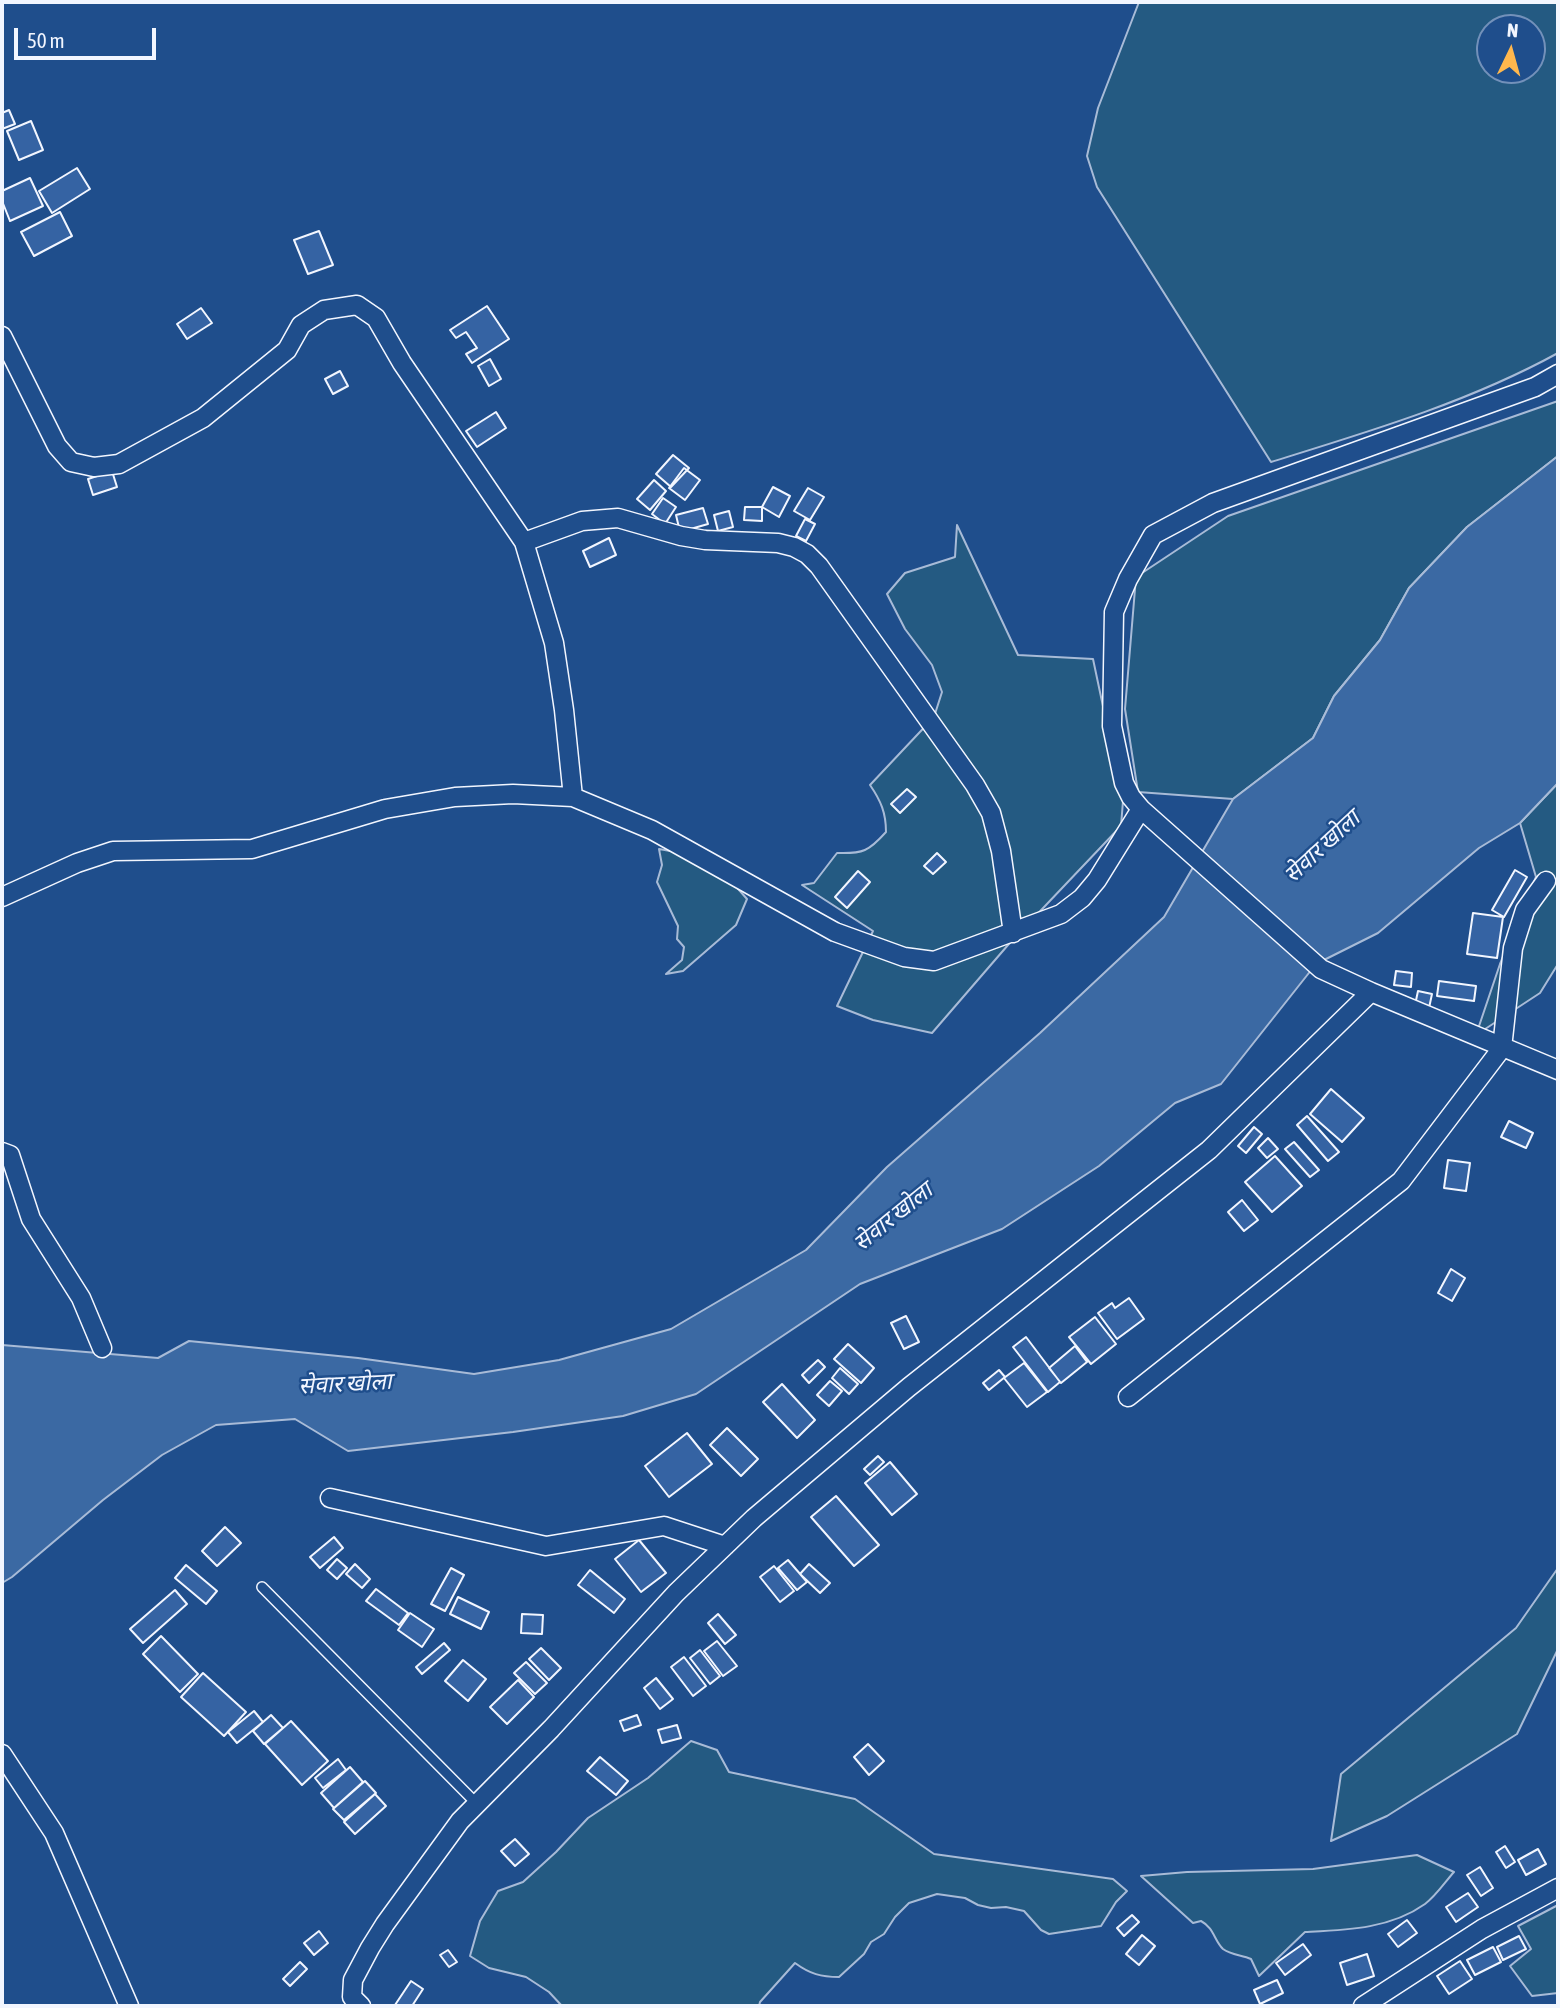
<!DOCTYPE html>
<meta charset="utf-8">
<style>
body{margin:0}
#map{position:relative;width:1560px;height:2008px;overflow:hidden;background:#1f4e8c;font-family:"Asap Condensed",sans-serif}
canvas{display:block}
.frame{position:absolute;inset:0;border:4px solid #f2f6ff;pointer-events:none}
.north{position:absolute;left:1476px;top:14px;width:70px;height:70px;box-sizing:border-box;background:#1f4e8c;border:2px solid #7391ba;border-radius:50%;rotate:5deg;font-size:19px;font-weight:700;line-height:28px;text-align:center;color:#f2f6ff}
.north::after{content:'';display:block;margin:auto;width:24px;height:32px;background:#ffb74d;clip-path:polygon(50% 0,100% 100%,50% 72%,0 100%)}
.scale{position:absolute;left:14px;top:28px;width:142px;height:32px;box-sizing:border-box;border:4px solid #f2f6ff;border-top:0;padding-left:9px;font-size:21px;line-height:24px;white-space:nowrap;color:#f2f6ff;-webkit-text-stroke:5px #1f4e8c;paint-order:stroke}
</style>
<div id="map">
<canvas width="1560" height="2008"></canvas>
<div class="frame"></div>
<div class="north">N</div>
<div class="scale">50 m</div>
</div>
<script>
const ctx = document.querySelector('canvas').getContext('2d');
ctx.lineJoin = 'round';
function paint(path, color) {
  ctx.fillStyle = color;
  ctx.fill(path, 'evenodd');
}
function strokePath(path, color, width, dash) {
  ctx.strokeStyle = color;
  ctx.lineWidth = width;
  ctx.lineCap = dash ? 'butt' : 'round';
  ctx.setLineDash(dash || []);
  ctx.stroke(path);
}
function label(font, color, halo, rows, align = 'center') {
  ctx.font = font + ' "Asap Condensed","Noto Sans Devanagari",sans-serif';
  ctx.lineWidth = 5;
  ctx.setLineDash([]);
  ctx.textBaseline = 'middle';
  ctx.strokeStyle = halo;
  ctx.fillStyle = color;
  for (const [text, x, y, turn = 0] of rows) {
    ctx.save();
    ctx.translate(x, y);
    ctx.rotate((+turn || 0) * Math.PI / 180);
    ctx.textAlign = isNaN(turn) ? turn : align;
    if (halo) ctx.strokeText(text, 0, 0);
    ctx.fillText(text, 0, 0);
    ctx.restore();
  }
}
const green = new Path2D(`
 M1139,2h419v351c-89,49 -190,79 -287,109l-174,-275 -10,-31 11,-48zM1532,28v42h-42v-42z
 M1558,401v55l-91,71 -58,61 -29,52 -46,56 -21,42 -80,61 -95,-7 -13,-83 11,-132 92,-61z
 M957,525l61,130 75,4 30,142 -2,25 -113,119 -76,88 -59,-13 -36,-14 36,-75 -71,-46 12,-2 23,-30c26,1 32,-2 49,-21 0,-19 -5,-31 -16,-47l64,-68 8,-25 -10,-27 -27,-36 -18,-35 18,-21 50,-16z
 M1558,783v181l-18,29 -64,42 24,-71 36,-87 -16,-54z
 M659,849l34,6 39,27 15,17 -11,26 -53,46 -17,3 16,-14 2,-13 -7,-8 1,-13 -21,-44 5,-17z
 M1558,1568v81l-41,85 -130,82 -56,25 10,-67 175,-146z
 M691,1741l26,9 12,22 126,27 79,55 179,25 14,12 -11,11 -15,24 -52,8 -8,-4 -17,-19 -18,-4 -15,1 -13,-3 -13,-7 -28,-4 -28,9 -14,14 -11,17 -13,8 -7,12 -25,23c-18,0 -29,-3 -44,-14l-35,39 -1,4h-197l-13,-14 -23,-15 -37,-9 -19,-12 10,-35 18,-30 25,-9 33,-30 32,-34 60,-40z
 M1417,1855l37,17c-9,10 -18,24 -29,32 -35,25 -79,26 -120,28l-46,44 -8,-17c-9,-4 -20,-4 -28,-10 -9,-9 -9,-21 -22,-28l-8,2 -52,-47 46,-4 126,-3z
 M1558,1905v88l-26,3 -22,-30 21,-17 -13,-23z`);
paint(green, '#245a82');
strokePath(green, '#a8bbd7', 2);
const water = new Path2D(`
 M1558,456v327l-38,40 -41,25 -101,85 -62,31 -95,120 -46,19 -76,63 -97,63 -142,55 -164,110 -73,22 -110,16 -165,19 -53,-32 -79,6 -54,30 -59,45 -91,77 -10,6v-238l156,13 31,-17 169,17 116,16 85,-14 112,-31 135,-79 81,-83 153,-134 124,-116 69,-118 80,-61 21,-42 46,-56 29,-52 58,-61z`);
paint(water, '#3b69a3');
strokePath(water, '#a8bbd7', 2);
const building = new Path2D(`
 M9,110l6,14 -13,5v-16z
 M31,121l12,29 -24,10 -12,-29z
 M77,168l13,21 -38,24 -13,-22z
 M30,178l13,28 -33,15 -8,-20v-10z
 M60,212l12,24 -38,20 -13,-24z
 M319,231l14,34 -25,9 -14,-34z
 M487,306l22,33 -37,24 -6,-9 11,-6 -11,-16 -10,6 -6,-8z
 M201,308l11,15 -25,16 -10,-15z
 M490,359l11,20 -12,7 -11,-20z
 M340,371l8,15 -15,8 -8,-15z
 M496,412l10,16 -29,19 -11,-16z
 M673,455l16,13 -18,19 -15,-13z
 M684,468l16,12 -15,20 -16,-12z
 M112,471l5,16 -24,8 -5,-16z
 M654,480l12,11 -16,19 -13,-11z
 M773,487l17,9 -11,21 -17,-10z
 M808,488l16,9 -14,23 -16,-9z
 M663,498l13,9 -11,17 -13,-10z
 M745,507h17v14l-18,-1z
 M703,508l5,16 -28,8 -4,-17z
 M729,511l4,16 -15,4 -4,-16z
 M805,519l10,5 -9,17 -10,-5z
 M609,538l7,17 -26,12 -7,-16z
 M907,789l9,8 -16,16 -9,-9z
 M937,853l9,9 -13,12 -9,-8z
 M1515,870l12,7 -23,40 -12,-7z
 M858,871l12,11 -23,26 -12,-11z
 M1473,913l30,4 -6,41 -30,-4z
 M1396,971l16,2 -1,14 -17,-2z
 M1439,981l37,5 -2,15 -37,-5z
 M1418,991l14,3 -3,14 -14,-3z
 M1331,1089l33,29 -22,24 -32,-28z
 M1307,1116l32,36 -11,9 -31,-36z
 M1509,1121l24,12 -7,15 -25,-11z
 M1254,1127l8,7 -16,19 -8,-7z
 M1268,1138l10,11 -11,9 -9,-10z
 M1294,1142l25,28 -9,7 -25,-28z
 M1275,1156l27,30 -30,26 -27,-30z
 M1448,1160l22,3 -4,28 -22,-3z
 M1242,1200l16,20 -14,11 -16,-19z
 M1451,1269l14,9 -13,23 -14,-8z
 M1129,1298l15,21 -27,20 -19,-26 14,-10 3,5z
 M906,1316l13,26 -15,7 -13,-26z
 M1095,1317l21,27 -25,20 -22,-27z
 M1026,1337l34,45 -12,10 -35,-45z
 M848,1344l26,24 -13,15 -27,-24z
 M1075,1346l12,16 -26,21 -12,-15z
 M818,1360l7,7 -16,16 -7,-8z
 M1024,1363l23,29 -20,15 -23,-29z
 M840,1368l18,16 -9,10 -17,-16z
 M999,1370l6,7 -16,13 -6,-7z
 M830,1381l12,10 -13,15 -12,-11z
 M782,1384l33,36 -18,18 -34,-36z
 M727,1428l31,31 -17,17 -31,-31z
 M687,1433l25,31 -43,33 -24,-31z
 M878,1456l6,6 -14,13 -6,-6z
 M890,1462l27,32 -25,21 -27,-32z
 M836,1496l43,49 -25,21 -43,-49z
 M225,1527l16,16 -24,23 -15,-15z
 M334,1537l9,11 -23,20 -10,-11z
 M639,1540l27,33 -25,19 -26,-33z
 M337,1559l10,9 -10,11 -10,-9z
 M788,1560l19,22 -10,8 -19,-22z
 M355,1564l15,15 -8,9 -16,-14z
 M809,1564l21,19 -10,10 -20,-19z
 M186,1565l31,26 -11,13 -31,-26z
 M774,1566l20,25 -14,11 -20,-25z
 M451,1568l13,7 -19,36 -14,-7z
 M590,1570l35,29 -11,14 -36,-28z
 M376,1589l32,24 -9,12 -33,-24z
 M175,1590l12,14 -44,39 -13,-14z
 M458,1597l31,15 -8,17 -31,-15z
 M410,1613l24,16 -12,18 -24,-17z
 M522,1614l21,1 -1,19 -21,-1z
 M718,1614l18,21 -11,9 -17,-21z
 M161,1636l37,38 -18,18 -37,-38z
 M717,1641l20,25 -14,10 -19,-25z
 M444,1643l6,7 -28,24 -6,-7z
 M541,1648l20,20 -12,12 -20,-21z
 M700,1650l20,26 -10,8 -20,-26z
 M684,1657l22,29 -13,10 -22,-29z
 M463,1660l23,19 -18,22 -23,-20z
 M526,1662l21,21 -12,11 -21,-21z
 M203,1673l43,39 -22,24 -43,-39z
 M656,1678l17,21 -13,10 -16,-21z
 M518,1680l16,17 -27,27 -17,-17z
 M254,1711l9,11 -26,21 -9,-11z
 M271,1715l12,13 -19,16 -11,-13z
 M637,1715l4,10 -17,6 -4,-10z
 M291,1721l37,40 -26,24 -37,-41z
 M677,1725l4,13 -19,5 -4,-13z
 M868,1744l16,17 -15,14 -15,-18z
 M600,1757l28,24 -12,14 -29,-24z
 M338,1759l8,11 -23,18 -8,-10z
 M350,1767l13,15 -29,26 -13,-15z
 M365,1781l11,12 -32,27 -11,-11z
 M375,1794l11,12 -31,28 -11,-12z
 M515,1839l14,15 -14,12 -14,-15z
 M1505,1846l10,16 -9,6 -10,-16z
 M1538,1849l8,15 -20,11 -8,-15z
 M1480,1867l13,21 -12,8 -14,-21z
 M1468,1893l10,14 -22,15 -10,-15z
 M1132,1915l7,7 -15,14 -7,-8z
 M1407,1920l10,13 -19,14 -10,-13z
 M319,1931l9,12 -14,12 -10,-12z
 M1142,1935l13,11 -16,19 -13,-11z
 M1519,1936l7,13 -23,11 -6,-13z
 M1303,1944l8,11 -26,20 -9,-12z
 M1493,1947l8,15 -26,13 -8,-15z
 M448,1950l9,12 -8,5 -9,-12z
 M1367,1954l7,22 -27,9 -7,-22z
 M1460,1961l12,18 -23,15 -12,-18z
 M300,1962l7,7 -17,17 -7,-7z
 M1277,1980l6,13 -23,11 -6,-14z
 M411,1981l12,8 -11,17h-15l-2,-1z`);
paint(building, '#3563a3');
strokePath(building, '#f2f6ff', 2);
const lane = new Path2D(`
 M262,1587l215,217`);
const street = new Path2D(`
 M2,336l55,110 14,16 23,5 25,-3 84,-46 84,-68 14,-25 23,-15 33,-5 19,13 26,45 122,179 30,101 10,67 9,87
 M524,542l58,-21 36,-3 63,18 24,4 73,3 16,4 13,7 12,12 156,219 16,28 10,38 12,82
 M1141,809l-10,-12 -7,-14 -12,-57 2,-114 14,-33 25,-44 60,-32 322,-116 23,-13
 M2,897l75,-34 36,-12 139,-2 133,-40 70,-12 58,-3 60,3 79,33 183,102 69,25 30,4 127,-47 21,-16 15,-18 44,-71 180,160 50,23 187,78
 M2,1152l8,3 21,64 50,79 21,50
 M1128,1397l273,-216 101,-133 11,-100 12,-38 21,-29
 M330,1498l216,48 118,-20 61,20
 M2,1754l52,79 75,173
 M361,2006l-9,-9 1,-17 17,-32 15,-24 75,-103 91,-92 125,-136 78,-75 155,-131 300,-237 162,-158
 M1363,2006l119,-77 76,-41`);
strokePath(lane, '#f2f6ff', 12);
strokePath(street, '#f2f6ff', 21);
strokePath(lane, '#1f4e8c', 9);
strokePath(street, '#1f4e8c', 18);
label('italic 23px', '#f2f6ff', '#1f4e8c', [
 ["सेवार खोला",1322,847,-43],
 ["सेवार खोला",893,1217,-39],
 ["सेवार खोला",345,1384,-3]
]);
</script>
